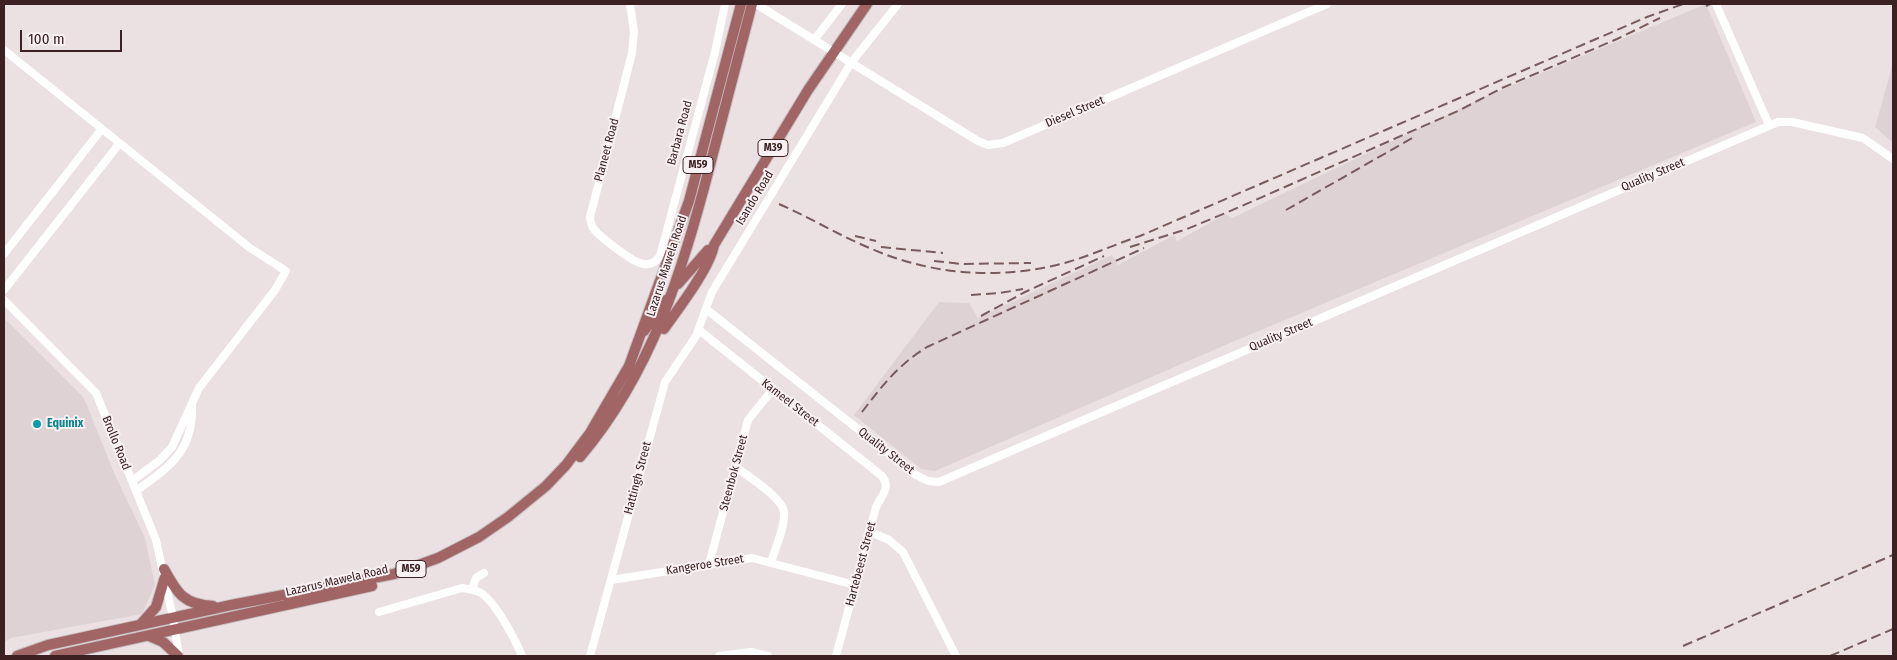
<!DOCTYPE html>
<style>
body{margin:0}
#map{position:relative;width:1897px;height:660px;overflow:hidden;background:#ebe1e3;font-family:"Fira Sans Condensed",sans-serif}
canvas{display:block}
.frame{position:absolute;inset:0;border:5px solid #3c2122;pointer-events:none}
.scale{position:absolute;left:20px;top:30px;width:102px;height:22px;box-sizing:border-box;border:2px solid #3c2122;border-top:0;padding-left:6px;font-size:15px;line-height:18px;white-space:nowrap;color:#3c2122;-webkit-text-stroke:4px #f8f1f3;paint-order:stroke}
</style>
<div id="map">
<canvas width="1897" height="660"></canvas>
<div class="frame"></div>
<div class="scale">100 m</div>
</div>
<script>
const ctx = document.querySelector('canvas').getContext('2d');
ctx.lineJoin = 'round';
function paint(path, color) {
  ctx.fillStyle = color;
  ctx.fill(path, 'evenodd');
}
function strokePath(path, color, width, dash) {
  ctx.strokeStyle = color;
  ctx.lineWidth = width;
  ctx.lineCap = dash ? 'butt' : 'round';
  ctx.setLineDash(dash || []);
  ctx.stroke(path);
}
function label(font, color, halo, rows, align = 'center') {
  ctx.font = font + ' "Fira Sans Condensed",sans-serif';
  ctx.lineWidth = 4;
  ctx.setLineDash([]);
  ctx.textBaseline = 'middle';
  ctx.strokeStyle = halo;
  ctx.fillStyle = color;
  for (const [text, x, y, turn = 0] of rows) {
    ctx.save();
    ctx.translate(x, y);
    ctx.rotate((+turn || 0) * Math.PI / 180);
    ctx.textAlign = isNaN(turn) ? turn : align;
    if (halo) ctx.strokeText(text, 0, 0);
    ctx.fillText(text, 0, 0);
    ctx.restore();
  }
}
paint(new Path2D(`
 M1706,4l50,118 -533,224 -288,125 -14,-2 -67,-54 85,-113 30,1 9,15 134,-63 6,10 56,-30 3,6 49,-27 6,4 250,-120z
 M1893,63v80l-18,-16z
 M4,318l80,80 31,77 30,63 10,47 -13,29 -131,24 -7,4z`), '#dfd2d5');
const major = new Path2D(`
 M678,284l30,-34
 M664,329c14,-20 46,-61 50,-84l94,-155 59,-86
 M644,331l22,-31
 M580,457c72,-85 103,-187 130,-292 14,-54 28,-107 42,-161
 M164,569c13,24 20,36 49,37
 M140,625l16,-18 9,-30
 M149,636l14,6 15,14
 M17,656l31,-11 183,-40 163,-31 44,-16 41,-21 29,-20 38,-31 20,-21 24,-32 39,-67 60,-165 52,-197
 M55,656l317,-70`);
strokePath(major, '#c4bcbd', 12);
strokePath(new Path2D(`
 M630,4l4,28 -2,21 -42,164c0,3 1,7 3,11 6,8 41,36 51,36 7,1 12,-2 16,-8l55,-204 10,-48
 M756,4l222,137 10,4 15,-2 324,-139
 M1716,4l53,121
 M814,40l28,-36
 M4,50l246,198 36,23 -11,19 -76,98 -27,59 -12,13 -28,21
 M4,254l97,-124
 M4,290l115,-146
 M4,300l92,93 60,147 17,78 6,38
 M706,309l210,166 12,6 11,1 839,-360h14l71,16 30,21
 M699,330l183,146c9,12 0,19 -6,31l-40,149
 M736,467c11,9 48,31 48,46 1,15 -9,35 -13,50
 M136,491c33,-24 57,-39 56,-84
 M869,531l20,9 14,12 53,104
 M709,564l39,-144 25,-31
 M611,580l141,-22 103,27
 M472,589l4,-11 8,-5
 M379,612l83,-24c6,1 14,2 19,5 15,10 34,46 41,63
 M590,656l75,-274 31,-46 16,-44 139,-229 47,-59
 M719,656l32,-4 17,4`), '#fff', 8);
strokePath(major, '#a16566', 10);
strokePath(new Path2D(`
 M1706,6l4,-2
 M779,204c32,14 61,32 93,45 62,27 131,31 196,13 24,-7 48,-18 72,-26l507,-219 36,-13
 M1286,210l128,-73
 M855,236l21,5
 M881,247l62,6
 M1130,247l57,-18 41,-17 232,-102 42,-22 115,-49 43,-21
 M934,261l28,3 69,-1
 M971,295l29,-2 23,-4
 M981,316l44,-24 79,-36
 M862,412c19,-25 37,-48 65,-65l217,-99
 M1683,646l210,-91
 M1830,656l63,-27`), '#785b5c', 2, [10, 5]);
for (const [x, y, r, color] of [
 [37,424,5,"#0f9aa8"]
]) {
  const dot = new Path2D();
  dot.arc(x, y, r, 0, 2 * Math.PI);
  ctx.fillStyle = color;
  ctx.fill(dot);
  strokePath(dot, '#f8f1f3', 2);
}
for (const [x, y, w] of [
 [773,148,30],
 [698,165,30],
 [411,569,30]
]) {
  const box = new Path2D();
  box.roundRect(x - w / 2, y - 8.5, w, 17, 4);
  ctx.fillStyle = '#f8f1f3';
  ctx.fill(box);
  strokePath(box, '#3c2122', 1);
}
label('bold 11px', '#3c2122', null, [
 ["M39",773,148],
 ["M59",698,165],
 ["M59",411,569]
]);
label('12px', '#3c2122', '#f8f1f3', [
 ["Diesel Street",1075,112,-23],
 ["Barbara Road",680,133,-75],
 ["Planeet Road",607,150,-75],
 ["Quality Street",1653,175,-23],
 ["Isando Road",755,198,-59],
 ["Lazarus Mawela Road",667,266,-72],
 ["Quality Street",1281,335,-23],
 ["Kameel Street",790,403,38],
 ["Brollo Road",116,443,68],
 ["Quality Street",886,451,38],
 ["Steenbok Street",734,473,-75],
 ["Hattingh Street",638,478,-75],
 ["Hartebeest Street",861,564,-75],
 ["Kangeroe Street",705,565,-9],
 ["Lazarus Mawela Road",337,581,-13]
]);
label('bold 12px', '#0d838f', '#f8f1f3', [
 ["Equinix",47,424]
], 'left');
</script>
